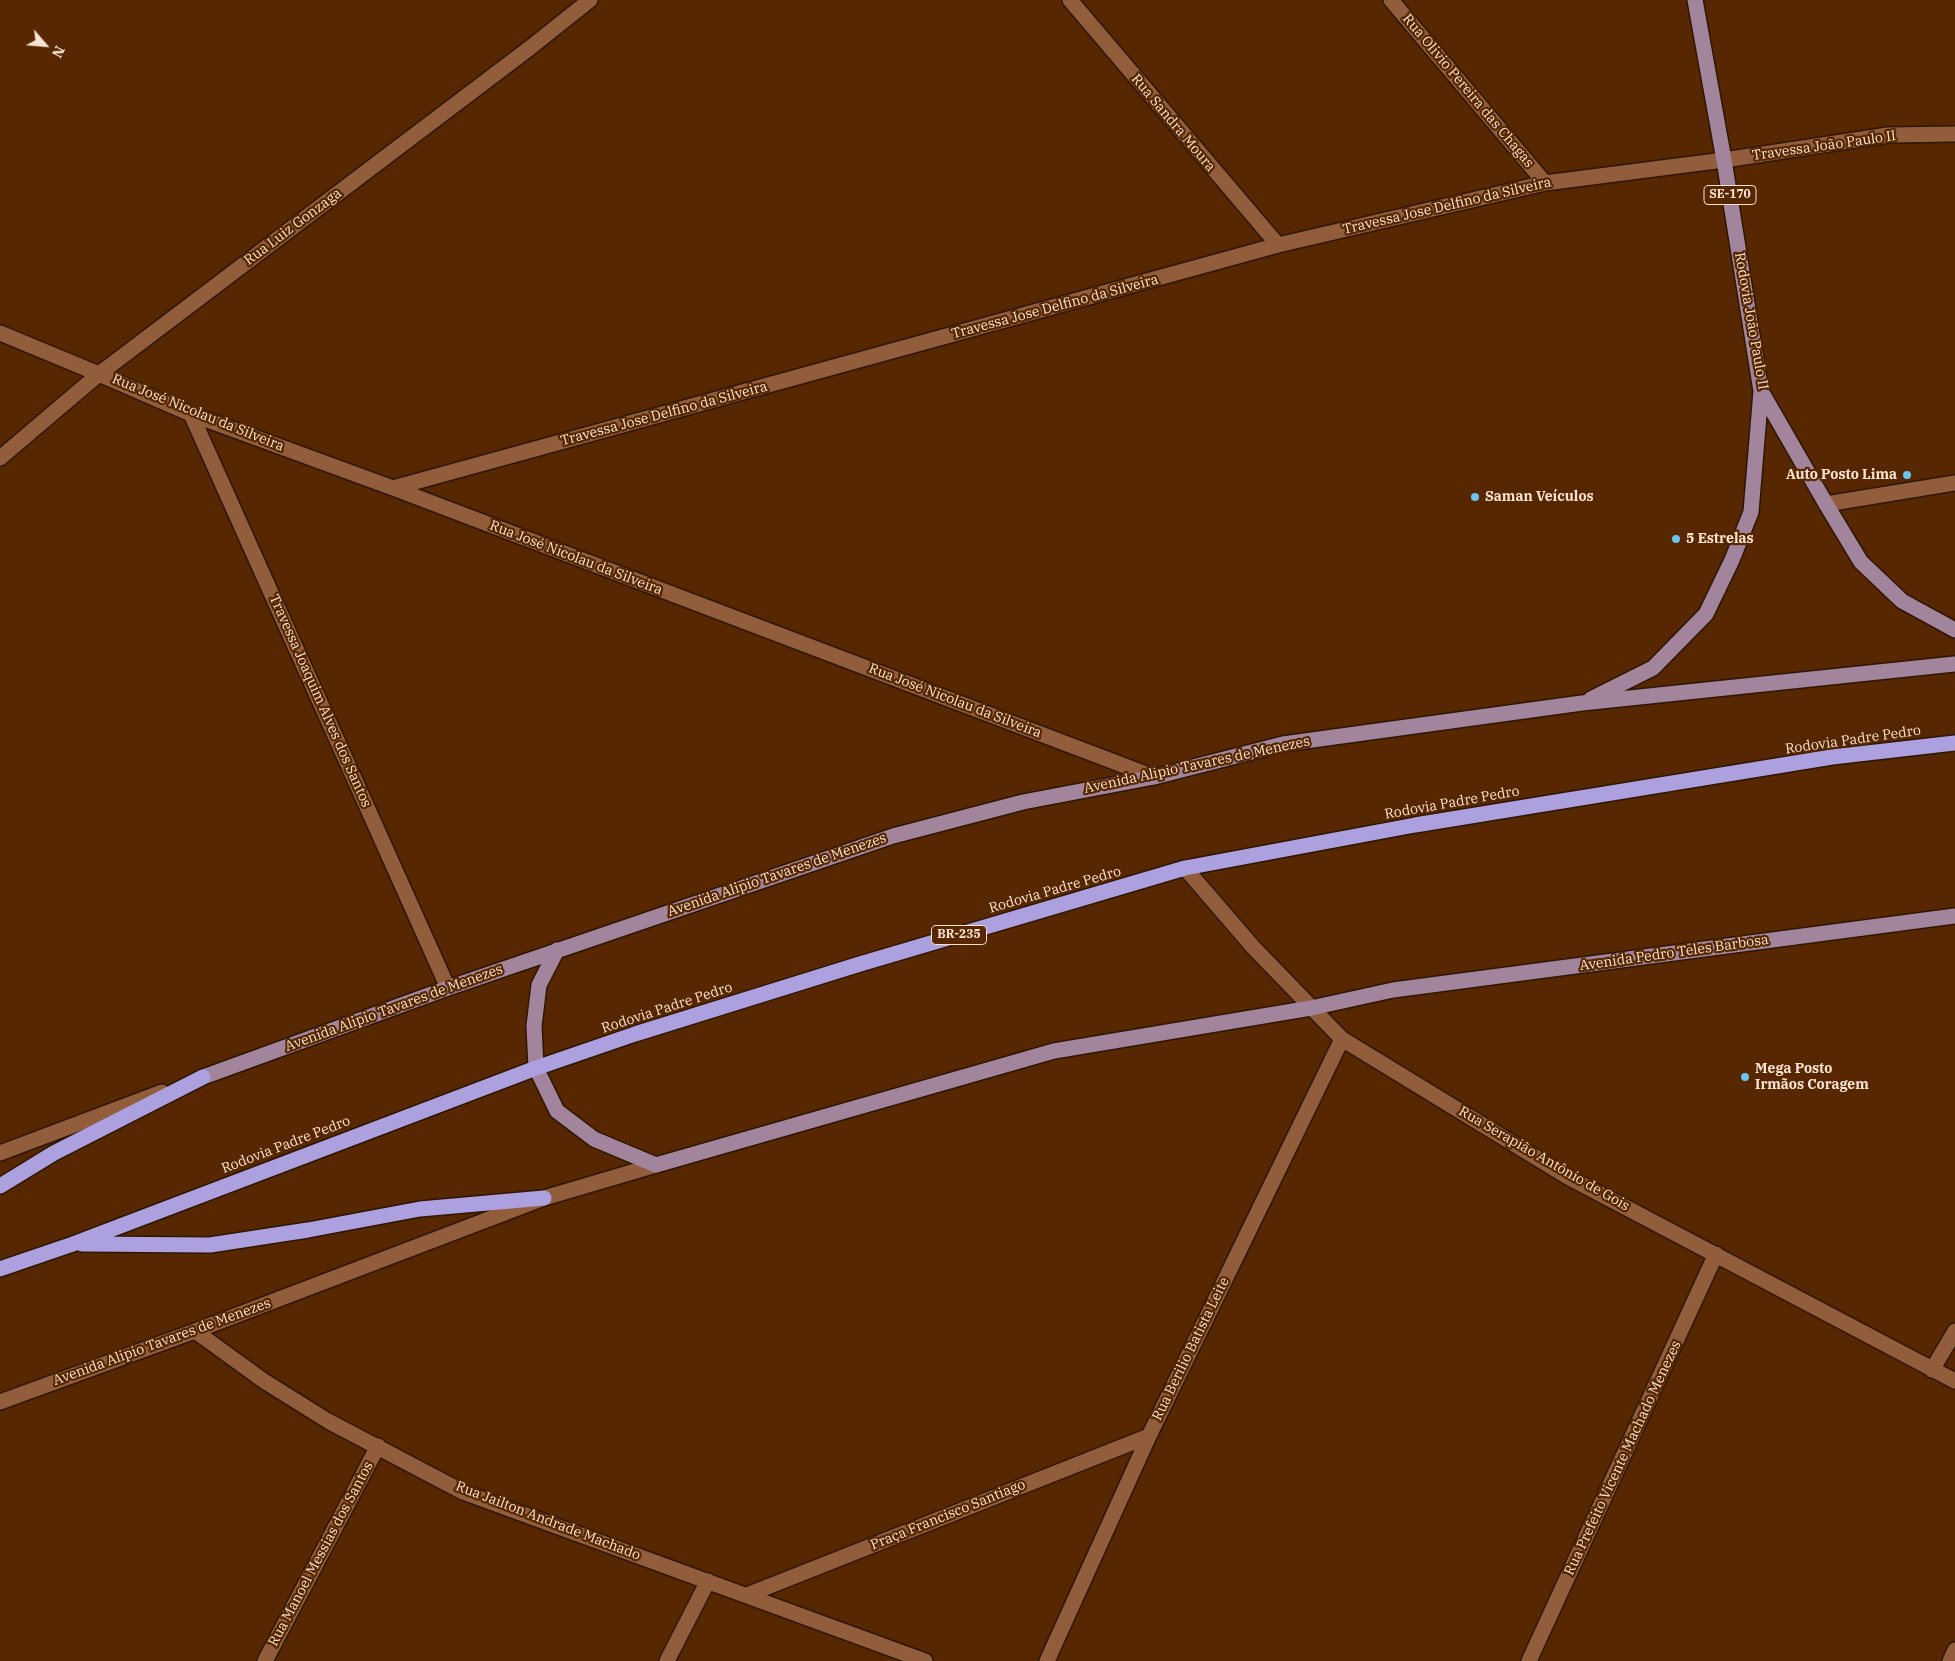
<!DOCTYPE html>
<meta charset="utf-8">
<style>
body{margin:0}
#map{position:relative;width:1955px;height:1661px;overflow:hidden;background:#562700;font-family:"IBM Plex Serif",serif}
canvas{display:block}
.north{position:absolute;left:20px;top:20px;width:50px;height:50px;-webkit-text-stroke:4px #562700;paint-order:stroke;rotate:117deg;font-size:14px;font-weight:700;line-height:20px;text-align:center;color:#fbe2d3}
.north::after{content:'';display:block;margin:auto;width:18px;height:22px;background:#fbe2d3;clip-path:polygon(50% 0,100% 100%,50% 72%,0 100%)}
</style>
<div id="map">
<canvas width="1955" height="1661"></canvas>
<div class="north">N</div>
</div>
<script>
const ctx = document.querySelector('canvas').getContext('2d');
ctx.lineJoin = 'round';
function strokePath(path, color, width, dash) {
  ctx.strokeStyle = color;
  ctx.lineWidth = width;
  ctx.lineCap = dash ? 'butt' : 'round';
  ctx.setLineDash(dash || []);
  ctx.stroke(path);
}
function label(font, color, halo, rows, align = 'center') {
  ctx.font = font + ' "IBM Plex Serif",serif';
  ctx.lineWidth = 4.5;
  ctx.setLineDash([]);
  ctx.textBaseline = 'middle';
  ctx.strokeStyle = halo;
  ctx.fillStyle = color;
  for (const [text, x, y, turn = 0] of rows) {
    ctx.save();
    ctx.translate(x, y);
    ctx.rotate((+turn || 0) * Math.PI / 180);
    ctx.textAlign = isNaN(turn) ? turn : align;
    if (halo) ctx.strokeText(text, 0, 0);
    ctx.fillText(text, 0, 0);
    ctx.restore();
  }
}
const minor = new Path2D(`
 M1070,0l208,245
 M1391,0l154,183
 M0,333l99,41 92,40 202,74 761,289
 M191,414l257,574
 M0,458l99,-84 432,-327 59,-47
 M393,488l885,-243 267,-62 179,-23 164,-25 67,-1
 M1826,504l129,-21
 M1185,868l68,79 89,92 226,138 387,204
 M0,1153l162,-61
 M195,1331l69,50 64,40 135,71 462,169
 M1932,1370l23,-39
 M0,1402l195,-71 349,-133 112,-33
 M747,1595l402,-159
 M265,1661l113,-215
 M667,1661l41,-80
 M1047,1661l102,-225 193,-397
 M1529,1661l187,-407
 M1950,1661l5,-11`);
const major = new Path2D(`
 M1695,0l29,160 37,231 65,113 35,58 41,39 53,29
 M1591,699l62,-31 53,-54 26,-54 19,-48 10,-121
 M557,950l-18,35 -5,41 2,42 21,43 37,28 62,26 398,-114 257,-43 82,-18 562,-74
 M203,1077l245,-89 445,-152 130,-34 131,-25 129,-33 299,-41 373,-39`);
const highway = new Path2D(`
 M0,1186l54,-33 149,-76
 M82,1244l128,1 98,-15 112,-21 124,-11
 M0,1269l73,-25 463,-176 99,-34 225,-70 325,-96 230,-43 417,-68 123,-14`);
strokePath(minor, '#2f1604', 18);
strokePath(major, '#2f1604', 18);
strokePath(highway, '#2f1604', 18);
strokePath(minor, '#915d3a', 15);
strokePath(major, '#a2859d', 15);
strokePath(highway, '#ada0df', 15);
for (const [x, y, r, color] of [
 [1907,475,5,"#6bc3f2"],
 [1475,497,5,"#6bc3f2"],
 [1676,539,5,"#6bc3f2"],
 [1745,1077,5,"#6bc3f2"]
]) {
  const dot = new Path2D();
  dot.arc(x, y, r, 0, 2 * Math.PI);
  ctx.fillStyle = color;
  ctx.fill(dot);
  strokePath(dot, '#562700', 2);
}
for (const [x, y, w] of [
 [1730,195,52],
 [959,935,55]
]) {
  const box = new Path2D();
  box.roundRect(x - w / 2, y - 9.5, w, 19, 4);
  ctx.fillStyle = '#562700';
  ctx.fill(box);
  strokePath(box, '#fbe2d3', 1);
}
label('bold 12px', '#fbe2d3', null, [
 ["SE-170",1730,195],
 ["BR-235",959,935]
]);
label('14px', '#fbe2d3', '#562700', [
 ["Rua Olivio Pereira das Chagas",1468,91,50],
 ["Rua Sandra Moura",1173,123,50],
 ["Travessa João Paulo II",1824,146,-8],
 ["Travessa Jose Delfino da Silveira",1447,206,-13],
 ["Rua Luiz Gonzaga",293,227,-37],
 ["Travessa Jose Delfino da Silveira",1055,307,-15],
 ["Rodovia João Paulo II",1751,321,80],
 ["Rua José Nicolau da Silveira",198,413,22],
 ["Travessa Jose Delfino da Silveira",664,414,-15],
 ["Rua José Nicolau da Silveira",576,558,21],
 ["Travessa Joaquim Alves dos Santos",320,701,66],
 ["Rua José Nicolau da Silveira",955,701,21],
 ["Rodovia Padre Pedro",1853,740,-8],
 ["Avenida Alipio Tavares de Menezes",1197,765,-12],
 ["Rodovia Padre Pedro",1452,803,-10],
 ["Avenida Alipio Tavares de Menezes",777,875,-19],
 ["Rodovia Padre Pedro",1055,890,-16],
 ["Avenida Pedro Teles Barbosa",1674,953,-8],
 ["Avenida Alipio Tavares de Menezes",394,1008,-20],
 ["Rodovia Padre Pedro",667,1008,-18],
 ["Rodovia Padre Pedro",286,1145,-21],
 ["Rua Serapião Antônio de Gois",1544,1159,30],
 ["Avenida Alipio Tavares de Menezes",162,1342,-20],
 ["Rua Berilio Batista Leite",1191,1349,-64],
 ["Rua Prefeito Vicente Machado Menezes",1623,1458,-65],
 ["Praça Francisco Santiago",948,1515,-22],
 ["Rua Jailton Andrade Machado",548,1521,21],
 ["Rua Manoel Messias dos Santos",321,1554,-62]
]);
label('bold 14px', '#fbe2d3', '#562700', [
 ["Auto Posto Lima",1897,475,"right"],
 ["Saman Veículos",1485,497],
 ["5 Estrelas",1686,539],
 ["Mega Posto",1755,1069],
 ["Irmãos Coragem",1755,1085]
], 'left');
</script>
